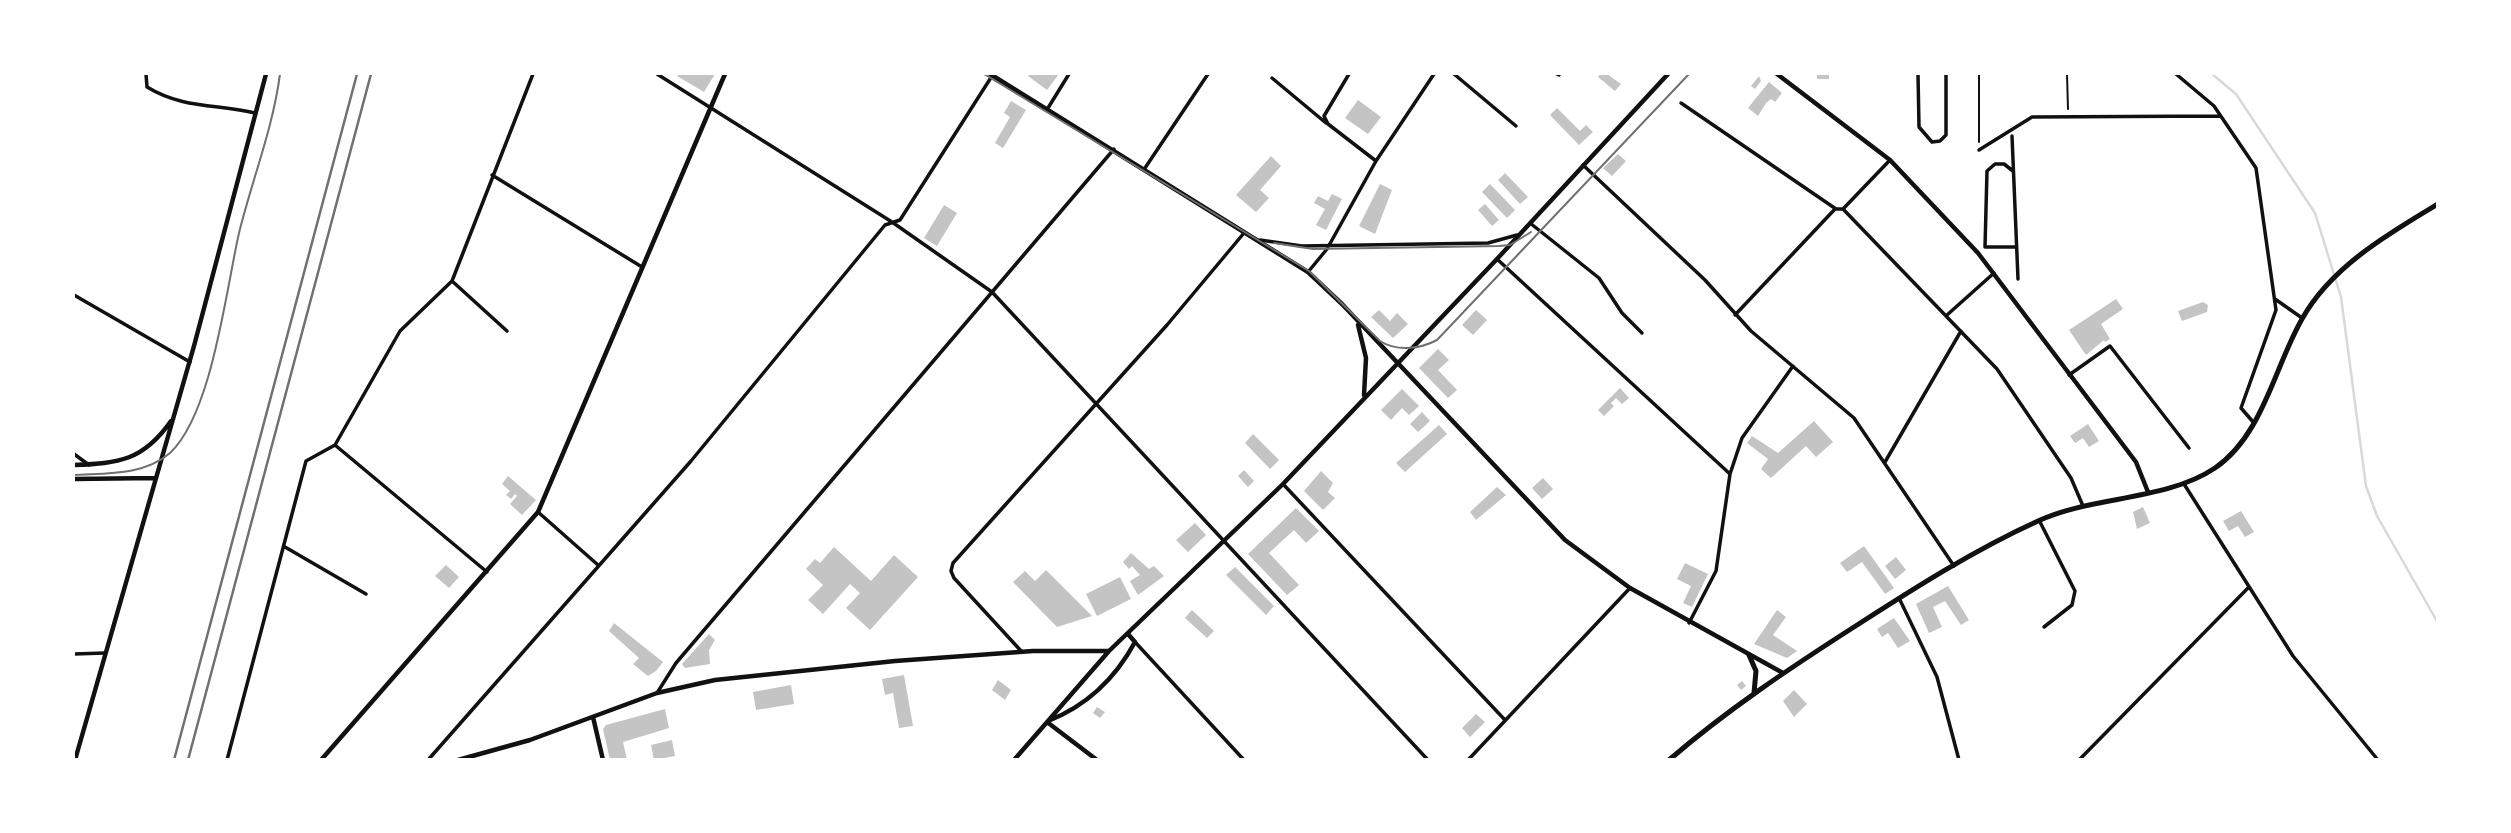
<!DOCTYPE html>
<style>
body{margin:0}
#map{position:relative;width:2511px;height:833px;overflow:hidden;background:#fff;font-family:"IBM Plex Serif",serif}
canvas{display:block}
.frame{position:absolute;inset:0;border:75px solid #fff;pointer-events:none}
</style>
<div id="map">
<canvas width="2511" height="833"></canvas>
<div class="frame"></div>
</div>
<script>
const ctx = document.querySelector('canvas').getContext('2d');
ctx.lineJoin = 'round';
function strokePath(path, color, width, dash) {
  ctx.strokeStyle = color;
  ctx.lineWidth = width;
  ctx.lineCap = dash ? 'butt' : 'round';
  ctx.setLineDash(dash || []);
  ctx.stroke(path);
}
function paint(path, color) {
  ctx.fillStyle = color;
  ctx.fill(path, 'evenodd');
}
strokePath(new Path2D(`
 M2212,74l24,20 79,119 26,84 25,189 11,30 61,107`), '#d9d9d9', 2.5);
paint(new Path2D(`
 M679,74h36l-11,18 -27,-16z
 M1030,74h29l-12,16 -19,-14z
 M1600,74h7l14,10 -6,7 -17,-14z
 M1817,74h12v5h-12z
 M1759,76l2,5 -6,8 -4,-3z
 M1769,82l13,11 -7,9 -4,-3 -5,4 -8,13 -10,-8z
 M1358,100l23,17 -13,17 -23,-16z
 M1011,101l15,9 -23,38 -8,-5 15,-26 -6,-4z
 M1557,108l23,23 6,-6 7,7 -14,13 -29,-30z
 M1618,154l8,7 -14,15 -9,-8z
 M1271,156l10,10 -21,24 9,8 -13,14 -20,-17z
 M1505,173l23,24 -8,7 -22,-24z
 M1380,184l12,6 -17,44 -16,-8z
 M1490,184l25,26 -8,8 -25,-26z
 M1332,194l10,5 -16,31 -10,-5 9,-16 -11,-6 4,-7 10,5z
 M1485,204l14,16 -7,6 -14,-16z
 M944,205l13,8 -20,33 -13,-8z
 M2116,299l7,10 -22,15 9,15 -5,3 -1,-2 -18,15 -17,-25z
 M2203,302l5,3 -1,7 -25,9 -4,-10z
 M1379,310l11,11 7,-8 11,11 -15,14 -22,-21z
 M1476,310l11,10 -14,15 -11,-10z
 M1438,349l11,11 -11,10 19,20 -9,8 -29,-30z
 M1620,388l9,10 -7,6 -6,-6 -5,5 3,3 -10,10 -6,-6z
 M1402,389l17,17 -10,9 -7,-7 -11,12 -10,-10z
 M1422,412l8,9 -12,11 -8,-8z
 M1814,421l19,21 -17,15 -10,-11 -35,32 -10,-9 7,-10 -21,-16 5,-7 26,17z
 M2088,424l11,17 -10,6 -6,-9 -8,5 -5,-7z
 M1439,425l8,9 -42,38 -9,-9z
 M1253,434l26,26 -9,9 -25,-26z
 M1244,470l10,11 -6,6 -10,-11z
 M1321,471l12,12 -5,9 7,6 -12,12 -19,-19z
 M508,476l28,24 -14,15 -12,-11 7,-8 -2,-2 -4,5 -5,-4 4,-4 -8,-7z
 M1543,478l10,11 -11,10 -10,-11z
 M1497,487l9,8 -30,25 -6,-8z
 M2143,507l7,16 -13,6 -4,-17z
 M1296,508l23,23 -13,12 -12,-13 -25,23 30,32 -12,10 -39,-41z
 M2241,511l13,21 -9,5 -7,-11 -9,5 -6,-10z
 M1195,523l11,12 -18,17 -12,-12z
 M1864,546l30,42 -9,6 -23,-32 -15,10 -7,-9z
 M834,547l37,34 23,-26 24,22 -48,53 -24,-22 14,-15 -10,-9 -27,30 -15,-14 15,-15 -17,-16 9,-10 5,4z
 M1131,553l18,16 5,-3 10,10 -26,19 -8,-14 10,-6 -8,-9 -3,3 -6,-7z
 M1896,557l10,13 -11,9 -10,-13z
 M1685,563l23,11 -16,33 -9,-4 8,-17 -14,-7z
 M446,565l13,12 -10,11 -14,-12z
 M1235,567l39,39 -8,9 -40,-40z
 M1046,570l46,46 -35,11 -44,-45 12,-11 10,10z
 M1120,577l11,22 -34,17 -11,-22z
 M1948,586l21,34 -8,5 -16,-24 -12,6 9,20 -13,6 -13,-29z
 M1192,610l22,21 -7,7 -22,-20z
 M1777,610l9,7 -13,18 24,16 -10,7 -33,-14z
 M1894,618l16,23 -12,7 -10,-15 -6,4 -5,-8z
 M614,623l49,39 -7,9 -8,5 -15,-12 6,-6 -30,-27z
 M709,634l6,6 -6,10 1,14 -25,4 -3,-4z
 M904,675l9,51 -14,2 -6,-35 -8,2 -3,-16z
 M998,680l13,10 -6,10 -13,-10z
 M1742,681l4,5 -5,4 -4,-5z
 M791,685l3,19 -38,6 -3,-18z
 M1794,690l13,14 -13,13 -11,-16z
 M1097,707l8,5 -5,6 -7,-5z
 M665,709l4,19 -46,14 4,18h-17l-7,-31 3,-4z
 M1476,714l9,8 -15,15 -8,-9z
 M672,740l3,16 -21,4 -3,-15z`), '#c4c4c4');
strokePath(new Path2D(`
 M1979,74v68
 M2067,74l1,35
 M1045,759v1`), '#111', 2);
strokePath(new Path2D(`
 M146,74l1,13c36,22 71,17 108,26
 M657,74l235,148 100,70 436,468
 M1349,74l-25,42 4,8 48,37
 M1454,74l62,52
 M1557,74l2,1
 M1918,74l1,53 13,15 8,-1 6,-6v-61
 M2176,74l38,32 42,62 20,142 -35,98 13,15
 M1272,78l54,45
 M1681,103l155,106h7l154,160 74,109 12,28
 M1048,108l21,-34
 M2012,136l6,143
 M1979,150l53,-33 188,-1
 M1583,165l122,115 46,51 103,87 100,148
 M1145,168l63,-94
 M2013,171l-9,-7h-9l-8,7 -2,76h31
 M492,175l150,92
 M1843,209l47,-49
 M1530,223l69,55 23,35 20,20
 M1260,240l42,6 186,-3 29,-8
 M1497,259l233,215
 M1308,272l19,-23 49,-88 58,-87
 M452,281l55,50
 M74,295l116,67
 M2275,299l27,19
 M1735,315l100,-106
 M1947,315l47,-42
 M2069,375l41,-29 79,102
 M335,445l152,127
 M74,454l15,11
 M1885,462l76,-131
 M1283,484l222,236
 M2184,484l109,172 85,104
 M538,512l60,53
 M2039,520l36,71 -3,14 -28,22
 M285,547l81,47
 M1899,598l38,79 22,83
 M1689,623l27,-52 14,-97 12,-36 51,-72
 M1135,642l109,118
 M1022,652l-68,-74 -3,-7 2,-8 214,-238 77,-92
 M74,654l31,-1
 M657,693l19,-30 438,-514
 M227,760l79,-299 29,-16 65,-114 52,-50 81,-207
 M428,760l263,-299 194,-236 15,-5 92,-144
 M1468,760l162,-172
 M2079,760l169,-172`), '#111', 3.5);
strokePath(new Path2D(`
 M990,74l318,198 34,32 223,236 65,48 153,85
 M1777,74l113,86 88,93 158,209 12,30
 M1358,325l8,33 -2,37
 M74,465c45,-2 69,-4 97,-44
 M74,479l81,-1
 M593,717l10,43
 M1048,721c38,-15 67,-42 87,-79l-7,-8
 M1047,722l50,38
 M75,760l119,-414 72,-272
 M321,760l217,-248 187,-438
 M458,760l72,-20 127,-47 58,-13 180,-19 138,-10h75
 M1014,760l95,-109 174,-167 214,-225 171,-185`), '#111', 4.5);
strokePath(new Path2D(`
 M1749,655l7,16 -2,22
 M1669,760c58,-50 121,-92 185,-133 59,-38 120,-77 184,-106 53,-25 128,-20 177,-53 48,-33 59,-100 87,-149 29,-52 86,-85 136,-115`), '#111', 5);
strokePath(new Path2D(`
 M984,74l325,197 71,70c17,11 40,8 57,-1l252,-266
 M1274,243l39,6 186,-3 11,-1 21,-13
 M74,475c32,-2 69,1 96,-22 42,-39 56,-163 69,-220 13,-53 34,-105 41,-159`), '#707070', 2);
strokePath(new Path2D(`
 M174,760l183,-686
 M188,760l183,-686`), '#707070', 2.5);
</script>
